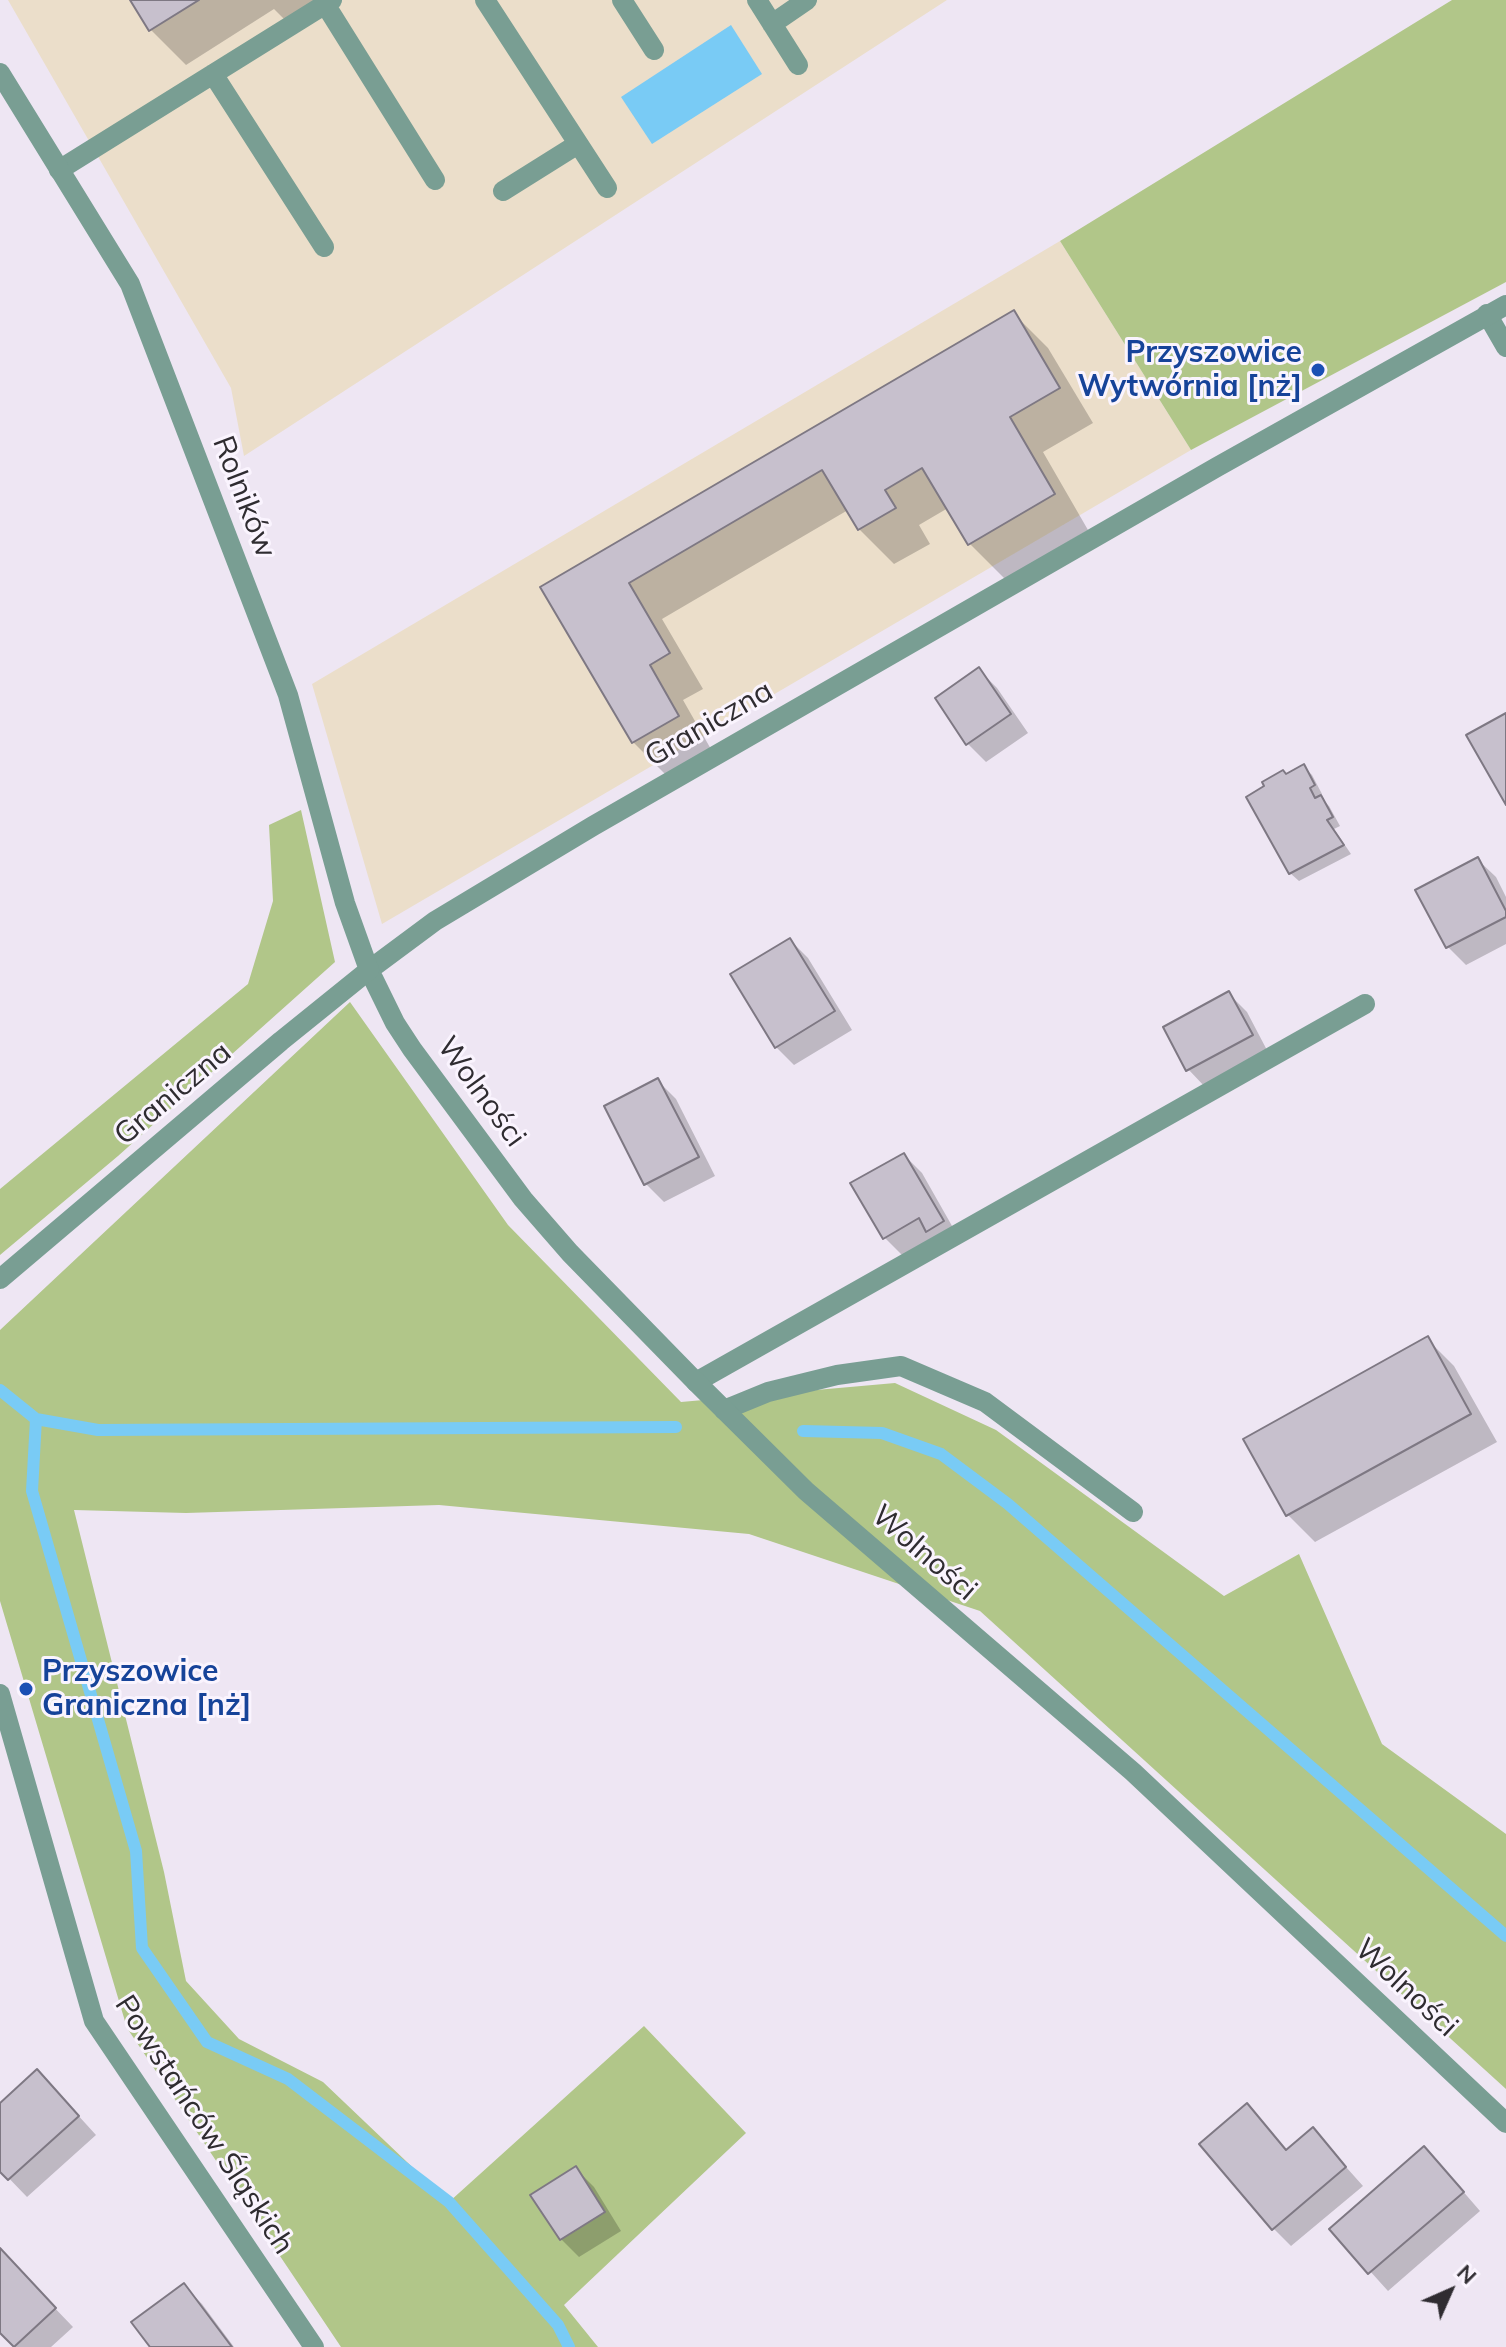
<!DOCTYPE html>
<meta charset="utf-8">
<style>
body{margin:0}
#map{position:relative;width:1506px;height:2347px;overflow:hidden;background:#eee6f3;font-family:Mulish,sans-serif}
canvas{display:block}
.north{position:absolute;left:1410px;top:2251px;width:80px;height:80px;-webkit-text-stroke:6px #faf4fe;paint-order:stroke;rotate:45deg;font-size:22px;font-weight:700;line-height:32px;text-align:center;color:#2f2c31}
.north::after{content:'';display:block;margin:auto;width:28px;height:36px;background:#2f2c31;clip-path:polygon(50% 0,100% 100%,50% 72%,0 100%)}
</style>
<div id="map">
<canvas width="1506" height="2347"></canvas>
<div class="north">N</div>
</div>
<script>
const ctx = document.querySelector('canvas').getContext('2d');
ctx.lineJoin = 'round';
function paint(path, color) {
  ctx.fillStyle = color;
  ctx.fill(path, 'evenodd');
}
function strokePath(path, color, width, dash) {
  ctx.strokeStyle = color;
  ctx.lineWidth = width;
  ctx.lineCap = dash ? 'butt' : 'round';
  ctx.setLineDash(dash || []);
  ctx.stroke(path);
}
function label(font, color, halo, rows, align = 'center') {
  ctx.font = font + ' Mulish,sans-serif';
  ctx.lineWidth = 6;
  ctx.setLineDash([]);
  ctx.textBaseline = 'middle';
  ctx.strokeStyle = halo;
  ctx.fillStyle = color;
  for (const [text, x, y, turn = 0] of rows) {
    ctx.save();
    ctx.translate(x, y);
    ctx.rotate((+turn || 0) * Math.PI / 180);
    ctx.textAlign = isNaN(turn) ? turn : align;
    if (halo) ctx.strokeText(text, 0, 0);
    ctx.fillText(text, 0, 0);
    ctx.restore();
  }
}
paint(new Path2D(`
 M8,0h939l-703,456 -13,-68z
 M1060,241l131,209 -809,474 -70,-240z`), '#ebdeca');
paint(new Path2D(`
 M1452,0h54v282l-315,168 -131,-209z
 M301,810l34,152 -217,194 -118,99v-66l248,-205 25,-83 -4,-76z
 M350,1002l158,223 173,177 214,-19 101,47 228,166 75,-42 83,190 124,90v255l-526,-478 -231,-77 -310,-29 -253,8 -112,-3 90,362 22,109 53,58 84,43 126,120 195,-176 102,107 -182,172 34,42h-257l-214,-319 -127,-427v-271z`), '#b1c689');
paint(new Path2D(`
 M731,25l31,49 -110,70 -31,-47z`), '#79cbf5');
paint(new Path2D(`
 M132,0h198l-40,25 -16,-16 -88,56 -35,-35z
 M1013,313l35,35 45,75 -50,29 45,78 -83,49 -35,-35 -22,-36 -29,17 11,19 -36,20 -35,-35 -11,-19 -186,109 41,70 -20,11 29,51 -44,26 -35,-35 -90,-154z
 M979,670l18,18 31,45 -42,29 -18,-18 -31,-46z
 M1304,767l8,8 10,19 -3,2 10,10 11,20 -6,3 17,25 -52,27 -9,-8 -3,-97z
 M1477,859l19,18 10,20v47l-40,21 -18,-18z
 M790,940l18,18 44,72 -58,35 -18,-18z
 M1228,993l19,19 22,42 -63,34 -18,-19z
 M658,1081l18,18 39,77 -51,26 -18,-18z
 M904,1155l18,18 38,67 -57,16 -18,-18z
 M1427,1339l27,27 43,76 -182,100 -27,-27 -42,-76z
 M55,2090l41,45 -69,62 -27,-28v-63z
 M1247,2106l41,45 25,-21 50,56 -72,60 -18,-18z
 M1442,2167l38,44 -92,80 -56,-62z
 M576,2169l18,18 27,44 -42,26 -18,-18z
 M0,2251l73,76 -22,20h-36l-15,-16z
 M184,2286l18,18 32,43h-82z`), '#0003');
strokePath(new Path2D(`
 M0,1390l36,29 62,11 578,-3
 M36,1419l-4,72 104,360 6,97 65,94 81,37 161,123 109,123 11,22
 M803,1431l79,2 59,21 67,50 498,432`), '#79cbf5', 12);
const building = new Path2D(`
 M130,0h69l-50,31z
 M1014,310l46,78 -50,29 45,77 -87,51 -46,-77 -37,22 11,18 -38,22 -36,-60 -193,113 41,70 -20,12 29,51 -47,27 -92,-156z
 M979,667l32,47 -45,31 -31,-47z
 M1506,713v92l-40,-70z
 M1304,764l11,21 -5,3 5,10 6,-3 12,22 -6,3 17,25 -55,29 -43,-77 18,-11 -2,-4 21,-12 3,4z
 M1478,857l28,54v6l-60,31 -31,-58z
 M790,938l45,73 -60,37 -45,-74z
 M1229,991l24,44 -67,36 -23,-44z
 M658,1078l41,79 -55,28 -40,-79z
 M904,1153l40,68 -18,11 -7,-14 -36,21 -33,-56z
 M1428,1336l43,78 -185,102 -43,-77z
 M37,2069l42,47 -71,64 -8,-8v-69z
 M1247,2103l39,47 27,-23 33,40 -74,63 -73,-86z
 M1424,2146l40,46 -96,82 -39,-45z
 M576,2166l29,46 -45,28 -30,-45z
 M0,2248l56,60 -42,39 -14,-14z
 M184,2283l48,64h-82l-19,-25z`);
paint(building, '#c7c0cd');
strokePath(building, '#7e7883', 2);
strokePath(new Path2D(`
 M485,0l122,188
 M622,0l32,50
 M757,0l41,65
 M325,4l110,176
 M772,24l35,-24
 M213,74l111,173
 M59,170l273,-170
 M503,191l75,-47
 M1487,314l19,33
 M696,1382l669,-378
 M724,1410l44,-18 69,-17 64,-9 84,36 148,110`), '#799e93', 20);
strokePath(new Path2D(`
 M1506,305l-289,162 -624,359 -158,95 -66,49 26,53 17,26 111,150 47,54 126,129 110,109 327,281 373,351`), '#799e93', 20);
strokePath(new Path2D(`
 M0,73l130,211 158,411 57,208 24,67 -88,71 -281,238
 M0,1694l94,327 220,326`), '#799e93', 20);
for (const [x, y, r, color] of [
 [1318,370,8,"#1a4fb4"],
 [26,1689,8,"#1a4fb4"]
]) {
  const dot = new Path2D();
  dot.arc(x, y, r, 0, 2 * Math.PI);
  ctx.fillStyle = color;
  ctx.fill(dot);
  strokePath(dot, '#faf4fe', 3);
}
label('bold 30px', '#164399', '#faf4fe', [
 ["Przyszowice",1302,353],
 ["Wytwórnia [nż]",1302,387],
 ["Przyszowice",42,1672,"left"],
 ["Graniczna [nż]",42,1706,"left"]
], 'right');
label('30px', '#2f2c31', '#faf4fe', [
 ["Rolników",244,497,69],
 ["Graniczna",709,724,-30],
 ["Wolności",481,1092,54],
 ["Graniczna",173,1094,-40],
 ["Wolności",924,1553,41],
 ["Wolności",1406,1988,43],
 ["Powstańców Śląskich",204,2125,57]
]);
</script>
